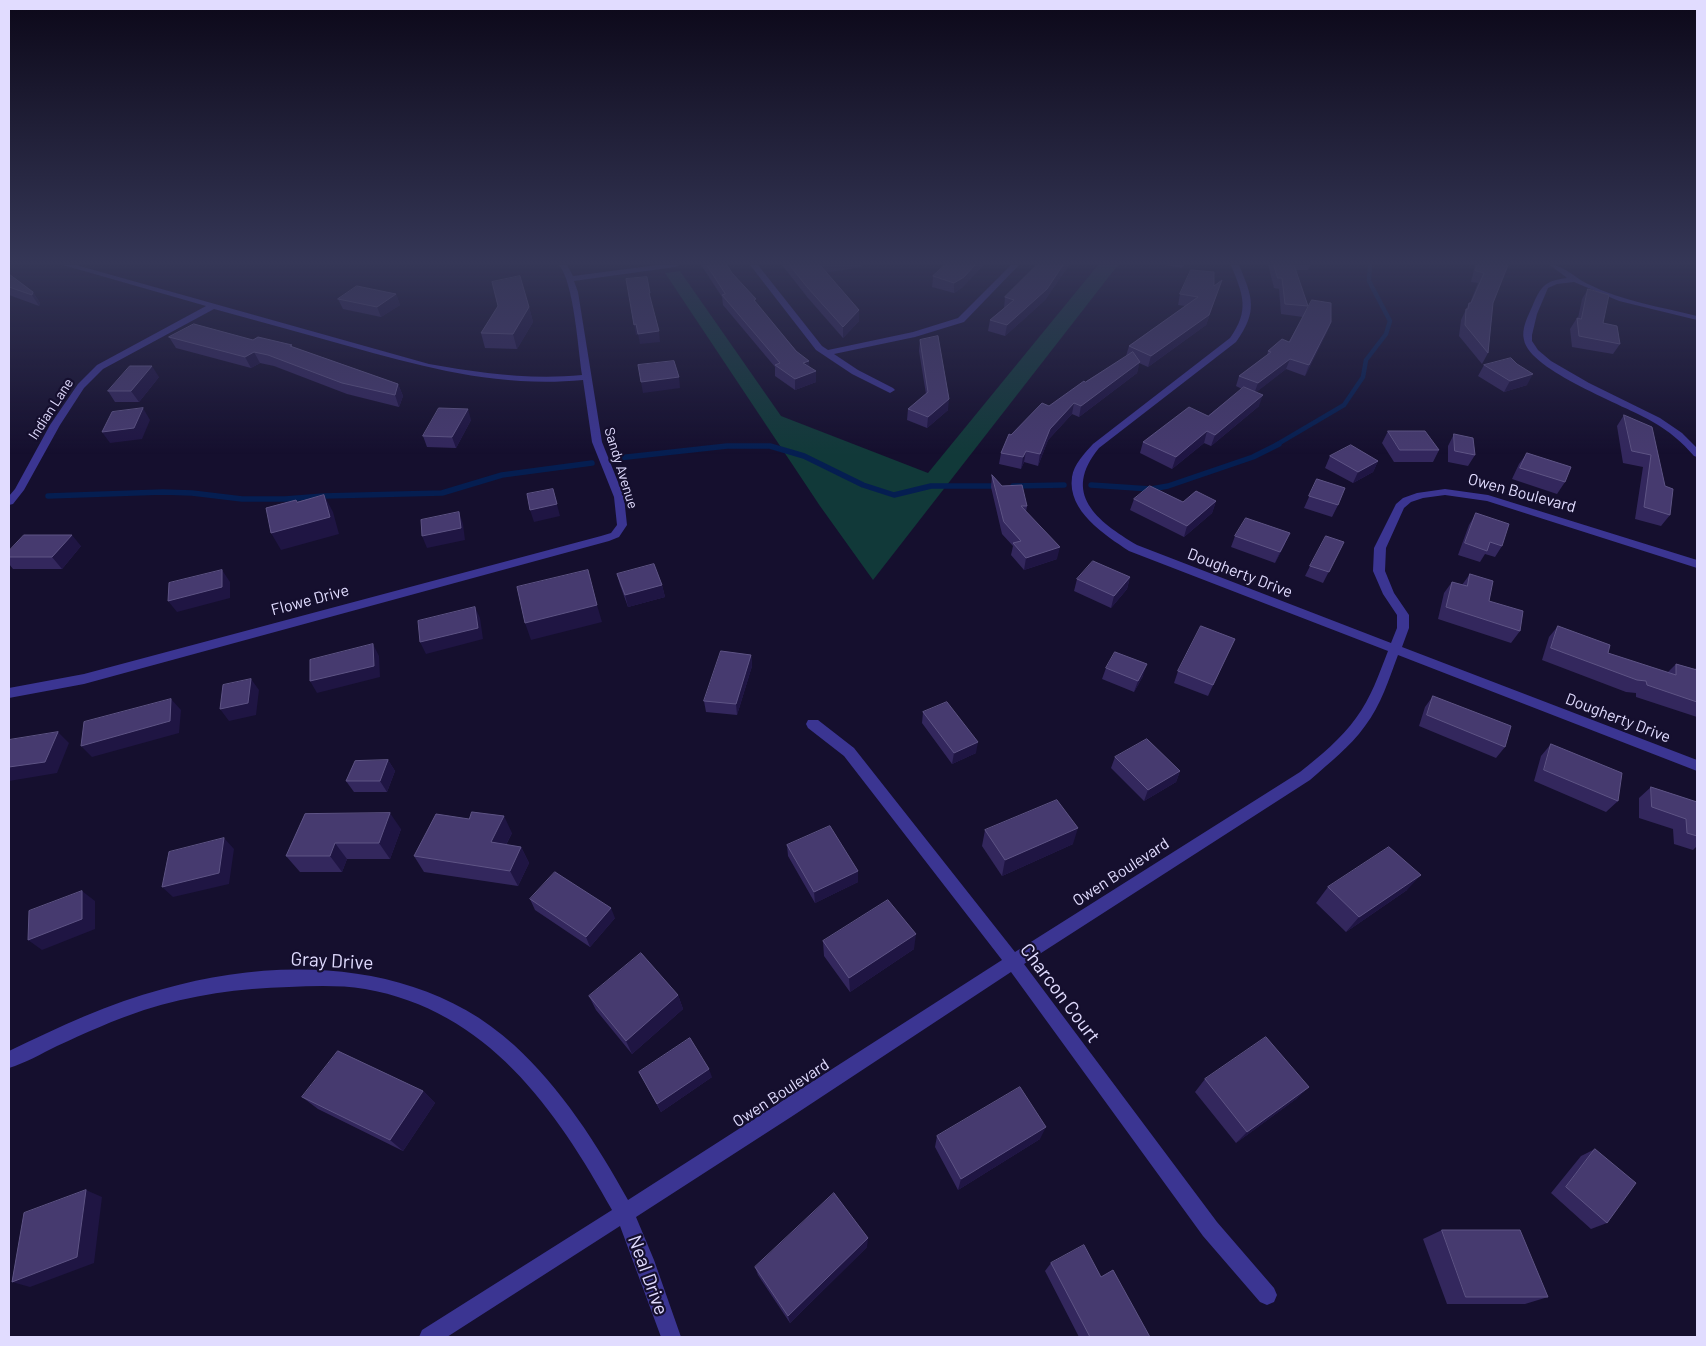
<!DOCTYPE html>
<style>
body{margin:0}
#map{position:relative;width:1706px;height:1346px;overflow:hidden;background:#150f2e;font-family:Barlow,sans-serif}
canvas{display:block}
.frame{position:absolute;inset:0;border:10px solid #e1dcff;pointer-events:none}
</style>
<div id="map">
<canvas width="1706" height="1346"></canvas>
<div class="frame"></div>
</div>
<script>
const ctx = document.querySelector('canvas').getContext('2d');
ctx.lineJoin = 'round';
function paint(path, color) {
  ctx.fillStyle = color;
  ctx.fill(path, 'evenodd');
}
function strokePath(path, color, width, dash) {
  ctx.strokeStyle = color;
  ctx.lineWidth = width;
  ctx.lineCap = dash ? 'butt' : 'round';
  ctx.setLineDash(dash || []);
  ctx.stroke(path);
}
function label(font, color, halo, rows, align = 'center') {
  ctx.font = font + ' Barlow,sans-serif';
  ctx.lineWidth = 4.5;
  ctx.setLineDash([]);
  ctx.textBaseline = 'middle';
  ctx.strokeStyle = halo;
  ctx.fillStyle = color;
  for (const [text, x, y, turn = 0] of rows) {
    ctx.save();
    ctx.translate(x, y);
    ctx.rotate((+turn || 0) * Math.PI / 180);
    ctx.textAlign = isNaN(turn) ? turn : align;
    if (halo) ctx.strokeText(text, 0, 0);
    ctx.fillText(text, 0, 0);
    ctx.restore();
  }
}
paint(new Path2D(`
 M1098,265h20l-245,315 -53,-74 -155,-233 15,-2 101,145 147,57z`), '#113939');
strokePath(new Path2D(`
 M1276,445l68,-40 19,-28 3,-17 20,-26 4,-13 -21,-40 1,-16`), '#051e51', 4.5);
strokePath(new Path2D(`
 M618,458l109,-12h43l34,10 59,29 31,10 37,-9h67
 M1091,485l60,4 17,-3 85,-29 26,-13
 M1013,486l51,-1
 M48,496l115,-4 29,1 50,6h43l39,-3 118,-3 60,-18 90,-12`), '#051e51', 5.5);
paint(new Path2D(`
 M63,265h13l353,99c51,9 101,16 153,11 -4,-26 -8,-92 -23,-110h8l6,11 84,-11h22l-4,2 -101,14 4,11 24,150 22,55 3,28 -8,12 -10,4 -525,143 -75,14v-10l75,-14 517,-138 10,-3 6,-8 -3,-28 -22,-55 -9,-62c-82,8 -156,-12 -235,-34 -44,-12 -89,-25 -134,-37l-111,60 -19,19 -24,37 -36,65 -11,14 -4,1v-9l6,-7 35,-64 28,-41 19,-19 109,-59z
 M750,265h8l64,81 6,4 85,-18 45,-14 53,-53h8l-55,57 -49,15 -81,17 24,16 35,18 2,2 -5,3 -38,-19 -36,-24z
 M1231,265h8c14,33 19,46 -3,77l-137,106c-38,46 -2,73 38,97l254,98 6,-15v-13l-14,-21 -10,-23 1,-23 22,-44 7,-6 14,-5 28,-4 43,6 209,65v8l-210,-67 -42,-6 -22,3 -12,4 -7,6 -18,40 -1,23 9,22 15,22v13l-7,19 295,113v11l-299,-116c-9,24 -17,50 -33,71 -15,21 -36,37 -55,54l-286,184 193,258 57,66 3,7 -3,7 -7,3 -7,-3 -57,-66 -192,-264 -220,145 -155,100 18,43 27,77h-20l-41,-111 -173,111h-28l3,-7 190,-120c-56,-101 -125,-200 -247,-221 -25,-4 -51,-3 -76,-2 -49,1 -98,8 -145,23 -30,10 -59,23 -87,36 -16,8 -32,17 -48,22v-17c50,-24 100,-48 154,-62 116,-33 257,-30 351,56 47,43 83,99 114,155l374,-240 -158,-204 -36,-28 -2,-4 2,-4h10l36,28 161,204 285,-180c20,-16 41,-33 56,-54 15,-20 23,-44 32,-67l-259,-100c-24,-16 -62,-40 -57,-74 2,-13 12,-23 21,-33l137,-106c20,-28 13,-43 1,-73z
 M1550,265c14,0 25,13 38,19 34,17 73,23 109,32v4l-78,-19 -45,-19 -17,2 -9,4 -11,26 -5,21v6l6,9 13,11 38,22 71,35 22,15 15,15v9l-3,-1c-12,-14 -25,-25 -41,-34 -28,-17 -123,-51 -129,-82 -3,-11 4,-24 8,-33 9,-21 12,-26 35,-29z`), '#3b3592');
paint(new Path2D(`
 M701,265h26l5,8 24,30 54,64 6,15 -21,8 -20,-14v-9l-52,-62 -1,-8z
 M782,265h79v2l-35,5 33,38v11l-16,17 -35,-40z
 M945,265l18,22 -9,6 -22,-6 1,-11z
 M1037,265h32l-24,35 -40,36 -17,-5 2,-11 14,-12 1,-11z
 M1166,265h18l-2,3z
 M1268,265h42l-2,5h-12l12,36 -2,5 25,11 -4,10 -22,44 -19,-7 -30,23 3,14 -48,40 -7,-3 -32,26 -32,-16 3,-11 65,-26 34,-27 -6,-3 3,-10 28,-21 1,-4 21,-9 14,-25 -22,-3 -2,-25 -5,-1z
 M1475,265h33l-15,38 -5,50 -6,11 -23,-28 2,-16 8,-17h1l8,-20 -7,-1z
 M9,274l24,18 7,11 -1,3 -30,-11z
 M1222,280l-16,45 -58,42 -9,-4 -2,10 -58,44 -7,-3 -24,26 -10,26 -14,-4 -3,7 -22,-5 2,-11 10,-18 38,-29 77,-50 3,-10 56,-40 -7,-1 2,-11 34,-8z
 M1588,289l15,34 17,21 -7,10 -41,-7 -2,-18 7,-11h1l4,-19z
 M396,294l4,11 -19,12 -38,-8 -5,-10z
 M529,307l4,15 -16,27 -32,-1 -4,-15z
 M169,337l84,3 40,7 105,37 5,12 -4,11 -52,-13 -73,-28 -14,-3 -9,5 -75,-20z
 M920,340l28,70 -21,18 -20,-8 1,-11 18,-15 -7,-43z
 M1517,364l10,21 -23,7 -26,-16 6,-11z
 M159,377l-20,25h-24l-7,-11z
 M1624,415l28,12 18,88 -9,11 -26,-7 8,-52 -20,-4 -6,-37z
 M471,420l-15,28 -29,-1 -4,-11z
 M1388,431l51,19 -6,12h-39l-12,-19z
 M1454,434l21,21 -7,11 -20,-4v-16z
 M1527,453l38,29 -8,12 -45,-15 7,-15z
 M1330,456l48,5 -5,11 -20,11 -28,-15z
 M992,475l10,11 25,20 -1,6 31,47 -33,11 -13,-15 2,-9 -11,-12 -11,-47z
 M1317,479l21,26 -6,12 -28,-9z
 M1134,499l49,3 33,-1 -4,12 -28,24 -54,-27z
 M1476,513l26,33 -7,11 -10,-3 -5,8 -22,-7 11,-30z
 M1235,536l50,8 -10,19 -44,-16z
 M1344,542l-21,41 -18,-7 5,-10z
 M81,546l-19,23h-49l-4,-5v-13z
 M617,574l45,11 3,12 -37,10 -8,-22z
 M1470,574l19,27 31,30 -9,12 -73,-24 6,-26 8,-11 10,3z
 M1130,577l-3,12 -16,19 -37,-17 3,-12z
 M1558,626l50,27 59,20 9,-9 19,5 2,-2v50l-61,-20v-4l-10,-1 -84,-32 7,-23z
 M1235,639l-27,57 -34,-13 4,-12z
 M751,655l1,11 -15,49 -31,-3 -2,-11z
 M1106,668l37,8 -9,16 -32,-13z
 M1433,696l72,51 -9,11 -77,-32 6,-19z
 M923,712l53,41 -24,11 -30,-41z
 M1551,744l67,57 -12,11 -72,-31 7,-25z
 M1115,757l65,14 -4,11 -32,19 -33,-33z
 M388,760l7,11 -8,21h-33l-8,-11z
 M1651,787l46,15v44l-4,4 -19,-6 -1,-15 -34,-11v-20z
 M305,814l96,15 -11,30h-43l-5,13h-42l-14,-16z
 M985,830l88,14 -71,32 -20,-30z
 M512,833l-6,12 15,2 8,16 -11,23 -94,-14 -10,-16z
 M787,845l71,37 -43,21 -27,-47z
 M1328,887l79,3 -61,42 -30,-29z
 M530,899l85,19 -25,29 -55,-37z
 M823,941l91,8 -64,43 -26,-36z
 M678,995l5,14 -51,45 -36,-44 -7,-14z
 M639,1072l73,5 -51,35z
 M1205,1079l104,8 -13,12 -60,44 -41,-51z
 M423,1091l12,12 -32,48 -85,-42 -16,-12z
 M937,1136l103,3 -82,51 -23,-43z
 M1595,1149l12,74 -16,6 -40,-36 30,-37z
 M1442,1230l106,67 -23,7h-78l-24,-65z
 M867,1247l-77,76 -32,-48 -3,-8z
 M1051,1263l50,14 49,60h-71l-34,-66z`), '#33275d');
paint(new Path2D(`
 M819,265h42v2l-42,7z
 M975,265h9l-21,22 -9,6v-10z
 M1063,265h6l-24,35 -40,36 2,-11z
 M1222,280l-16,45 -58,42 3,-11z
 M33,292l7,11 -1,3 -7,-11z
 M396,294l4,11 -19,12 -4,-10z
 M529,307l4,15 -16,27 -4,-15z
 M859,310v11l-16,17v-11z
 M1331,322l-4,10 -22,44 4,-11z
 M636,324l2,11h-2l-2,-10z
 M659,331l1,11 -20,2 -2,-10z
 M254,352l6,11 -9,5 -6,-11z
 M1290,359l-4,10 -32,25 4,-11z
 M809,361l1,11 -7,-9z
 M1140,362l-3,11 -58,44 2,-11z
 M152,366l7,11 -20,25 -8,-11z
 M816,371v11l-21,8v-11z
 M1533,374l-6,11 -23,7 6,-11z
 M679,377l1,11 -37,5 -2,-11z
 M398,384l5,12 -4,11 -4,-12z
 M1263,395l-4,11 -48,40 4,-11z
 M949,399l-1,11 -21,18 1,-11z
 M1074,403l-2,11 -24,26 -10,26 2,-12 10,-25z
 M143,408l7,12 -8,19 -32,4 -8,-11z
 M468,409l3,11 -15,28 -4,-11z
 M1207,431l-3,12 -32,26 4,-12z
 M1026,451l-2,11 -3,7 2,-12z
 M1378,461l-5,11 -20,11 5,-11z
 M553,489l7,27 -26,6 -4,-12z
 M324,495l9,17 6,22 -58,16 -10,-17z
 M1216,501l-4,12 -28,24 3,-11z
 M459,512l4,12 2,16 -38,8 -5,-12z
 M1290,533l-5,11 -10,19 5,-11z
 M72,535l9,11 -19,23 -10,-12z
 M1060,547l-3,12 -33,11 2,-12z
 M222,570l8,12v16l-53,14 -9,-11z
 M1130,577l-3,12 -16,19 3,-12z
 M662,585l3,12 -37,10 -3,-12z
 M597,605l5,17 -71,18 -6,-17z
 M475,607l5,11 3,21 -57,15 -6,-12z
 M373,644l6,12 1,21 -63,16 -7,-12z
 M751,655l1,11 -15,49 -1,-11z
 M1147,664l-4,12 -9,16 4,-11z
 M251,679l8,11 -3,25 -27,6 -9,-12z
 M171,699l10,11 -2,23 -87,24 -11,-11z
 M58,732l11,11 -12,30 -48,8v-14z
 M978,742l-2,11 -24,11 2,-11z
 M388,760l7,11 -8,21 -7,-11z
 M1180,771l-4,11 -32,19 4,-11z
 M390,813l11,16 -11,30 -11,-16z
 M504,816l8,17 -13,25 -8,-16z
 M1078,828l-5,16 -71,32 3,-16z
 M224,838l10,11 -5,35 -56,13 -11,-10z
 M335,843l12,16 -5,13 -12,-16z
 M521,847l8,16 -11,23 -8,-15z
 M858,871v11l-43,21 -1,-11z
 M1421,875l-14,15 -61,42 13,-15z
 M82,891l13,10v28l-53,21 -14,-10z
 M611,908l4,10 -25,29 -4,-10z
 M916,934l-2,15 -64,43 -1,-14z
 M678,995l5,14 -51,45 -6,-13z
 M709,1069l3,8 -51,35 -4,-8z
 M1309,1087l-13,12 -60,44 11,-11z
 M423,1091l12,12 -32,48 -13,-11z
 M1046,1127l-6,12 -82,51 3,-11z
 M86,1190l16,7 -8,66 -64,24 -18,-5z
 M868,1238l-1,9 -77,76 -2,-7z`), '#1f1543');
const building = new Path2D(`
 M707,265h20l5,8 24,26 -2,1 42,51 13,10 -6,2 13,8 -21,8 -20,-14 5,-2 -58,-68 3,-1z
 M790,265h30l39,45 -16,17 -36,-40z
 M945,265h30l-11,12 -10,6 -21,-7z
 M1037,265h26l-16,24 -40,36 -17,-5 24,-20 -9,-3z
 M1274,265h20l14,41 -23,-2 -3,-26h-4z
 M1477,265h31l-15,38 -5,50 -23,-28 1,-16h2l1,-6h2l13,-30 -8,-2z
 M1191,270l23,2v14l8,-6 -13,35 -58,41 -22,-10 69,-49 -18,-3z
 M9,274l24,18 -1,3 -23,-8z
 M520,276l9,31 -16,27 -32,-1 17,-27 -6,-24z
 M647,277l3,16h-1l10,38 -21,3 -2,-10 -2,1 -8,-46z
 M357,286l39,8 -19,13 -39,-8z
 M1588,289l21,6 -6,28 14,3 3,18 -41,-8 -2,-18 4,1z
 M1312,300l19,3v19l-22,43 -19,-6 -32,24 -19,-7 32,-24 -3,-1 14,-12 7,3z
 M194,324l59,16 5,-3 34,8 -2,1 108,38 -3,11 -53,-12 -74,-28 -14,-3 -9,5 -76,-20z
 M938,336l11,63 -21,18 -20,-8 20,-17 -8,-52z
 M1133,352l7,10 -59,44 -7,-3 -24,26 -10,25 -14,-3 -3,6 -22,-4 8,-19 2,1 31,-32 7,3 35,-25 1,1z
 M1511,358l6,6 16,10 -23,7 -26,-16z
 M674,361l5,16 -38,5 -3,-17z
 M130,366h22l-21,25h-23z
 M1244,387l19,8 -48,40 -8,-4 -31,26 -33,-15 46,-35 19,9z
 M143,408l-9,20 -32,4 10,-20z
 M439,408l29,1 -16,28 -29,-1z
 M1624,415l28,12 13,59 8,3 -3,26 -26,-8 7,-52 -19,-4z
 M1388,431h37l14,19h-39z
 M1454,434l19,4 2,17 -20,-4z
 M1351,445l27,16 -20,11 -28,-16z
 M1527,453l44,14 -6,15 -45,-14z
 M992,475l10,11 20,-1 5,21h-6l39,41 -34,11 -13,-15 8,-2 -17,-19z
 M1317,479l28,9 -7,17 -29,-9z
 M1150,486l33,16 13,-11 20,10 -29,25 -53,-27z
 M553,489l4,15 -27,6 -3,-16z
 M324,495l6,22 -59,16 -5,-25 30,-8 1,2z
 M459,512l2,16 -39,8 -1,-16z
 M1476,513l33,11 -7,22 -12,-4 -3,9 -22,-8z
 M1246,518l44,15 -10,19 -45,-16z
 M24,535h48l-20,22h-43v-6z
 M1326,536l18,6 -15,30 -19,-6z
 M1093,561l37,16 -16,19 -37,-17z
 M654,564l8,21 -37,10 -8,-21z
 M222,570v17l-54,14 1,-18z
 M588,570l9,35 -72,18 -8,-36z
 M1470,574l23,7 -4,20 34,10 -3,20 -74,-24 6,-25 15,4z
 M475,607l3,21 -58,14 -2,-21z
 M1201,626l34,13 -22,46 -35,-14z
 M1558,626l52,19 -2,8 68,22v-11l21,6v32l-50,-17 -1,-4 -9,-1 -86,-32z
 M373,644l1,22 -64,15v-21z
 M721,651l30,4 -15,49 -32,-3z
 M1115,652l32,12 -9,17 -32,-13z
 M251,679l-3,24 -28,6 3,-24z
 M1433,696l78,30 -6,21 -78,-32z
 M171,699l-1,22 -89,25 3,-24z
 M947,702l31,40 -24,11 -31,-41z
 M58,732l-13,30 -36,5v-27z
 M1147,739l33,32 -32,19 -33,-33z
 M1551,744l71,29 -4,28 -74,-31z
 M388,760l-8,21h-34l9,-20z
 M1651,787l46,15v34l-10,-3 -1,-14 -34,-12z
 M1057,800l21,28 -73,32 -20,-30z
 M472,812l32,4 -13,26 30,5 -11,24 -96,-15 22,-42 33,5z
 M390,813l-11,30h-44l-5,13h-44l19,-42z
 M830,826l28,45 -44,21 -27,-47z
 M224,838l-5,35 -57,14 7,-35z
 M1389,847l32,28 -62,42 -31,-30z
 M555,872l56,36 -25,29 -56,-38z
 M82,891v28l-54,21 1,-29z
 M888,900l28,34 -67,44 -26,-37z
 M641,953l37,42 -52,46 -37,-45z
 M1266,1037l43,50 -62,45 -42,-53z
 M690,1038l19,31 -52,35 -18,-32z
 M338,1051l85,40 -33,49 -88,-43z
 M1020,1087l26,40 -85,52 -24,-43z
 M1595,1149l41,34 -29,40 -41,-36z
 M86,1190l-9,67 -65,25 12,-69z
 M834,1193l34,45 -80,78 -33,-49z
 M1442,1230h78l28,67h-82z
 M1084,1245l17,32 12,-7 37,67h-60l-39,-74z`);
paint(building, '#463a6f');
strokePath(building, '#5e5485', 1);
const sky = ctx.createLinearGradient(0, 0, 0, 454);
sky.addColorStop(0, '#0c0819');
sky.addColorStop(0.58, '#353757');
sky.addColorStop(1, '#35375700');
ctx.fillStyle = sky;
ctx.fillRect(0, 0, 1706, 454);
label('14px', '#e1dcff', '#150f2e', [
 ["Indian Lane",51,409,-57],
 ["Sandy Avenue",621,468,73]
]);
label('16px', '#e1dcff', '#150f2e', [
 ["Owen Boulevard",1522,493,15],
 ["Dougherty Drive",1240,573,21],
 ["Flowe Drive",310,600,-15],
 ["Dougherty Drive",1618,718,21],
 ["Owen Boulevard",1121,872,-33],
 ["Owen Boulevard",781,1093,-33]
]);
label('19px', '#e1dcff', '#150f2e', [
 ["Gray Drive",332,961,3],
 ["Charcon Court",1060,993,53],
 ["Neal Drive",648,1275,70]
]);
</script>
